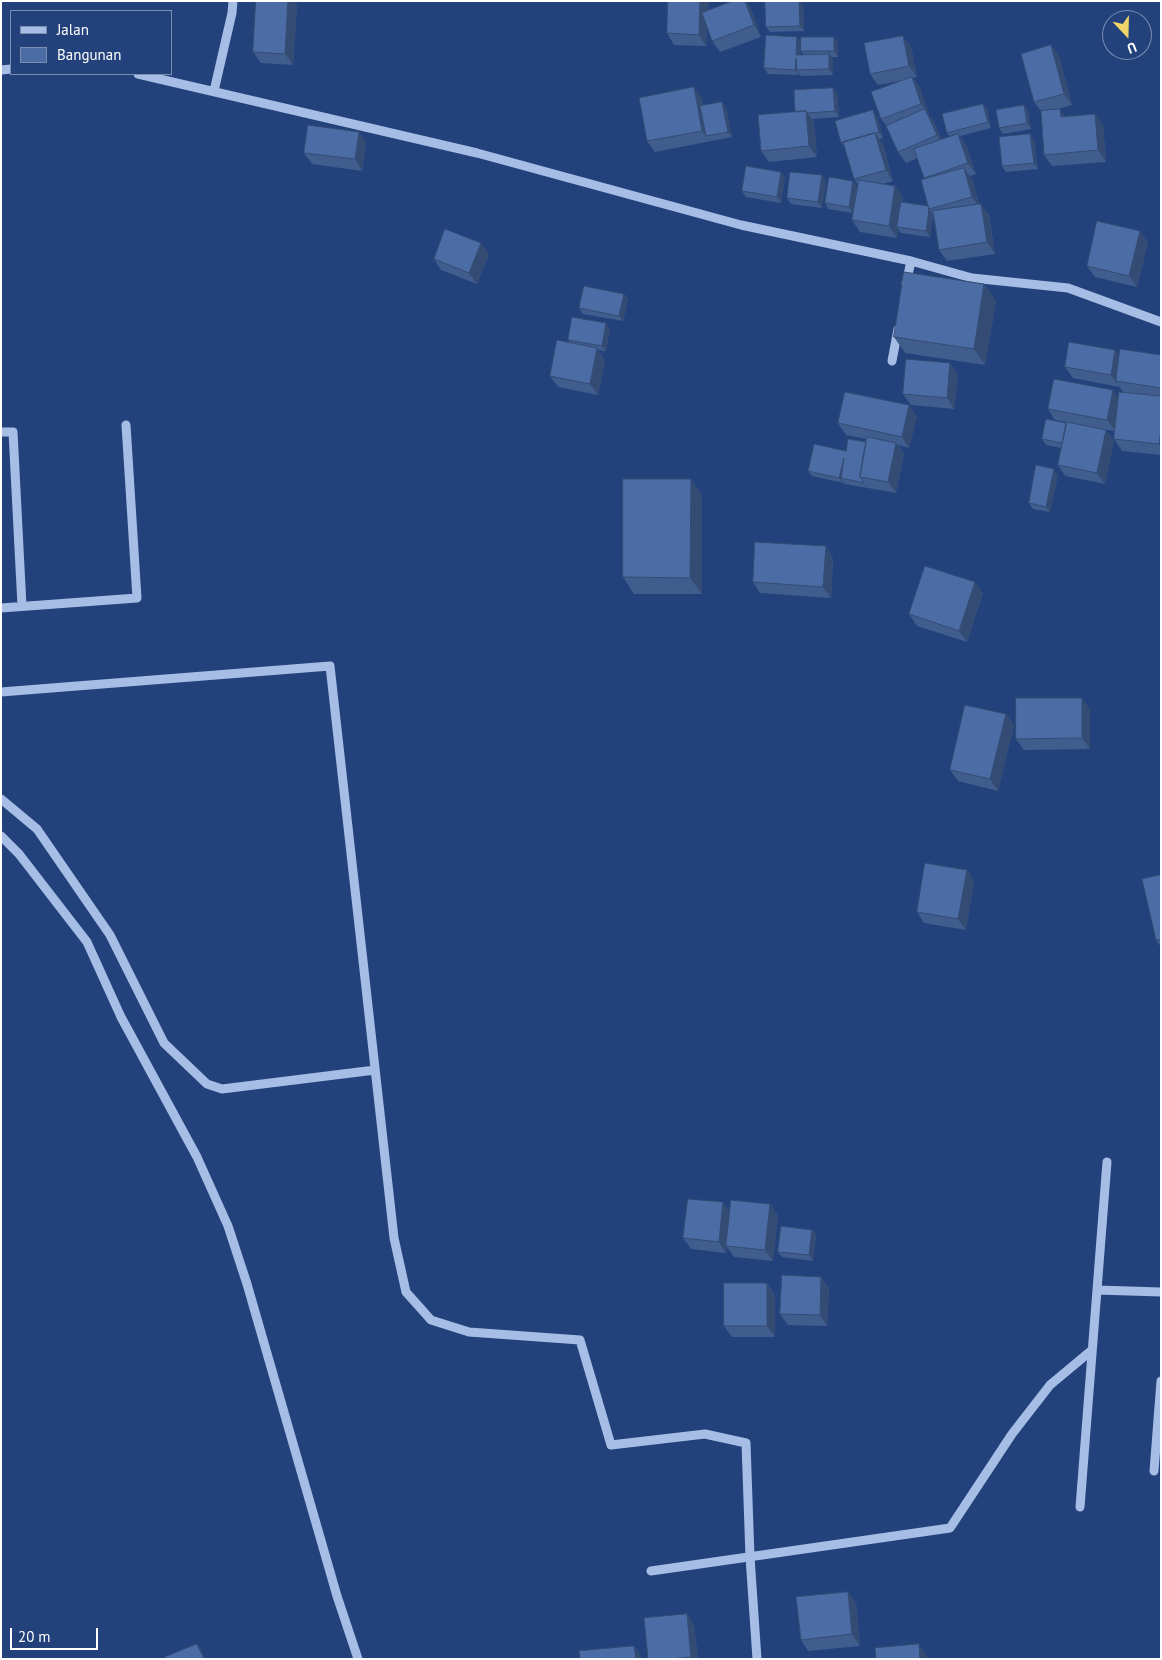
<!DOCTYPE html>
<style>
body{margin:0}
#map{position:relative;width:1162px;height:1660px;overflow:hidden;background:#23427c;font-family:"PT Sans",sans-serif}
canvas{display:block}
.frame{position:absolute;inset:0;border:2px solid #fff;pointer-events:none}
.legend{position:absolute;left:10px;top:10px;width:162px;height:65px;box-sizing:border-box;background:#23427c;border:1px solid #7b8eb0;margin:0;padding:6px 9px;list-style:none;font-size:15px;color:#fff}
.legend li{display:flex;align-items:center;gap:10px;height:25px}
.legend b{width:25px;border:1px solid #7b8eb0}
.north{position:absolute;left:1102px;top:10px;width:50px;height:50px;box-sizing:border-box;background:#23427c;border:1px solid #7b8eb0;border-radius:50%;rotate:159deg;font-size:14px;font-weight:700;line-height:20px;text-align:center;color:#fff}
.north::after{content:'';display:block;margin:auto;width:18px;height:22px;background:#f1d469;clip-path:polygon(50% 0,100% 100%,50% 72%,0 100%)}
.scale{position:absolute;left:10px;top:1628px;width:88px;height:22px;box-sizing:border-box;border:2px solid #fff;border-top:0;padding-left:6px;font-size:15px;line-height:18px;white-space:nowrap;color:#fff;-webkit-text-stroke:4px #23427c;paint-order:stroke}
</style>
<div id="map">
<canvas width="1162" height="1660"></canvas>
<div class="frame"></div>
<ul class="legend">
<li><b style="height:6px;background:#a6bee5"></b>Jalan</li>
<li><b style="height:14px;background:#4b6ca5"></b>Bangunan</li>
</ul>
<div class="north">U</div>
<div class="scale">20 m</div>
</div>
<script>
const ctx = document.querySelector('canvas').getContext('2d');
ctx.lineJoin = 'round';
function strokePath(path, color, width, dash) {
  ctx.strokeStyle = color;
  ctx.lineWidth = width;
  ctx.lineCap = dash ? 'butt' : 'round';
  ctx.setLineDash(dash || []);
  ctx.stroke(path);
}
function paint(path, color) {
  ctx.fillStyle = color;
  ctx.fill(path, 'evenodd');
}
strokePath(new Path2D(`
 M1,70l10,-1
 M138,74l339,79 264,72 170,36 61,17 96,10 93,34
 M214,91l18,-78 1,-12
 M906,284l5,-23
 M892,361l6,-32
 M1,432h12l9,174
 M1,608l136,-10 -11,-173
 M1,692l329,-26 64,572 12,54 25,28 38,12 111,8 31,105 94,-11 41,9 4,114 7,102
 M1,799l36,30 73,106 54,108 43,41 15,5 153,-19
 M1,836l18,18 68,88 34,75 76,140 31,69 19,58 90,312 21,63
 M1097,1290l64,2
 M1154,1471l7,-90
 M1080,1507l27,-345
 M651,1571l299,-43 62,-94 38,-49 42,-35`), '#a6bee5', 9);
paint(new Path2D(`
 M256,1h38l3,4 -4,60 -32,-2 -8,-11z
 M709,1l-1,9 25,-9h13l5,8 10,28 -41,15 -8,-11 -5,-13 -1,18 -32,-1 -7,-12z
 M803,5l1,26 -34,1 -4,-5z
 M834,37l4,6v14h-7l2,2v16l-32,1 -2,-2v1l-31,-1 -4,-6 37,-26 -1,13h4l-3,-4z
 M1051,45l8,11 13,49 -17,5 10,6 30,-2 8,11 3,37 -54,4 -8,-11 -3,-44 -7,-9z
 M911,47l6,30 -4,1 7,10 9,27 4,5 9,20 8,-3 -3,-4 40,-24 4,19 -31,8 6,9 10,29 -6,2 2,3 7,25 10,11 6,39 -48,7 -8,-11 -6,-35 -3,22 -29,-4 -3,-4 -1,9 -37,-6 -8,-12 6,-35 -4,-6 -9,-32 -4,-4 36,-27 6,22 -4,1 4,5 10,37 -10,3 12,2 8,11 -1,5 26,4 -3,-27 -7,-21 -12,5 -8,-11 -11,-26 -6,-7 24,-39 -27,5 -8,-11z
 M694,87l8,12 1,6 19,-3 4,5 6,30 -77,15 -8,-11z
 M833,88l4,5 2,24 -27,2 2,3 3,35 -48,5 -8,-11 34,-39z
 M1028,111l3,18 -28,5 -4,-6z
 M359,132l7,11 -4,28 -50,-7 -8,-11z
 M1030,134l4,6 4,29 -32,3 -4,-6z
 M781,172l4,6 -4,25 -35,-6 -4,-6z
 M822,175l4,6 -4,27 -31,-4 -4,-6z
 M857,187l-4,26 -25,-4 -3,-6z
 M1148,242l-11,45 -42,-10 -8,-11z
 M489,254l-12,30 -36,-14 -7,-11z
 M984,284l12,17 -11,64 -80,-12 -11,-16z
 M624,294l4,5 -5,22 -40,-7 -4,-6z
 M610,328l-4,23 -8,-1 7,10 -7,35 -40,-8 -8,-11 20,-33 -2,-3z
 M1161,355v100l-39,-4 -8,-12 1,-8 -26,-4 17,3 8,11 -9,43 -40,-8 -7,-11 3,-17 -15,-3 -4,-6 25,-17 -12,-2 -7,-11 71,-11 4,-6 -4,-6v1l-46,-9 -8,-11 54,-11z
 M950,363l8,12 -4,34 -43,-4 -8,-11z
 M917,416l-8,32 -11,-3 6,9 -8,39 -51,-9 -2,-2v1l-31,-7 -4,-5 38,-20 20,-9 1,-3 -21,-4 -8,-12z
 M1058,475l-8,37 -17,-3 -4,-6z
 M702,495v99h-68l-11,-17z
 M833,558l-2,40 -71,-5 -7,-11z
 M983,593l-16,49 -50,-16 -8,-12z
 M1090,709v40l-66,1 -8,-11z
 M1006,714l8,11 -16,66 -40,-10 -8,-11z
 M967,870l7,11 -8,49 -42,-7 -7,-11z
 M1161,875v72l-5,-7z
 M723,1202l7,11 40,-9 8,12 -5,45 -39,-4 -7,-10 -1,6 -35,-4 -8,-11z
 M812,1230l4,5 -3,26 -31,-4 -4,-5z
 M821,1277l8,11 -2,38 -39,-1 -8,-11z
 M767,1283l8,12v42h-43l-8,-11z
 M856,1603l4,43 -52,5 -7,-11z
 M694,1625l4,34h-50z`), '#405d8e');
paint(new Path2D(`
 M288,1h6l3,4 -4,60 -8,-11z
 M700,1h9l-3,45 -7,-11z
 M745,1h1l5,8 10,28 -7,-12z
 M799,1h2l2,4 1,26 -4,-5z
 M903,36l8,11 6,30 -8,-11z
 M797,37l4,5 -1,19 -4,-6z
 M834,37l4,6v14l-4,-6z
 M1051,45l8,11 13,49 -8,-11z
 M829,54l4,5v16l-4,-6z
 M796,58l1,12 2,4v1l-4,-5z
 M912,77l8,11 9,27 4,5 11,26 -7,-11 -12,-26 -4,-5z
 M694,87l8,12 7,36 -3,1 4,6 -8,-11z
 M833,88l4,5 2,24 -4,-6z
 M722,102l4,5 6,30 -4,-5z
 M983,104l4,5 4,19 -3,-6z
 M1024,105l4,6 3,18 -4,-6z
 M1060,109l8,11 -7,-3z
 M873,110l4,6 6,22 -4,-6z
 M806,111l8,11 3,35 -8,-11z
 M1095,114l8,11 3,37 -8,-12z
 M359,132l7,11 -4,28 -7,-12z
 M875,133l8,11 10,37 -7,-11z
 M958,134l8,11 10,29 -8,-11z
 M1030,134l4,6 4,29 -4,-6z
 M964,168l8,11 8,29 -8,-11z
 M781,172l4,6 -4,25 -4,-6z
 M822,175l4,6 -4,27 -4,-6z
 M853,181l4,6 -4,26 -4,-6z
 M895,186l8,11 -5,30h-1l1,2 -1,9 -8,-12z
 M981,204l8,11 6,39 -8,-12z
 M929,209l4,6 -3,22 -4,-6z
 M1140,231l8,11 -11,45 -8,-11z
 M481,243l8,11 -12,30 -8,-11z
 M984,284l12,17 -11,64 -11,-16z
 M624,294l4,5 -5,22 -4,-5z
 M606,323l4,5 -4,23 -4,-5z
 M597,348l8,12 -7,35 -8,-11z
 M1115,350l8,11 -7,20 3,6 -8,-12z
 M950,363l8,12 -4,34 -7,-11z
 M1113,390l8,11 -6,30 -8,-11z
 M909,405l8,11 -8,32 -7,-11z
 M1161,428v19l-2,-3z
 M1106,430l8,11 -9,43 -8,-11z
 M896,443l8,11 -8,39 -8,-11z
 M844,458l-3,20 2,4v1l-4,-5z
 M1054,469l4,6 -8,37 -4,-5z
 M691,479l11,16v99l-12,-16z
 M826,546l7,12 -2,40 -8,-11z
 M975,582l8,11 -16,49 -8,-11z
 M1082,698l8,11v40l-8,-11z
 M1006,714l8,11 -16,66 -8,-12z
 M967,870l7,11 -8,49 -8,-11z
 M723,1202l7,11 -4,40 -7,-11z
 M770,1204l8,12 -5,45 -8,-11z
 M812,1230l4,5 -3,26 -4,-6z
 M821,1277l8,11 -2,38 -7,-11z
 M767,1283l8,12v42l-8,-11z
 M848,1592l8,11 4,43 -8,-12z
 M687,1614l7,11 4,34h-6l-1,-2z
 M197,1644l4,5 4,10h-1z
 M919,1644l8,11v4h-7z
 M634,1646l8,11v2h-6z`), '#344c74');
const building = new Path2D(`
 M256,1h32l-3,53 -32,-2z
 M668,1h32l-1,34 -32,-2z
 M733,1h12l9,24 -42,16 -10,-28z
 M765,1h34l1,25 -34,1z
 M766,35l31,2 -1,18 33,-1v15l-32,1 -1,-12 -1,12 -31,-2z
 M903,36l6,30 -39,8 -6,-31z
 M801,37h33v14h-33z
 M1051,45l13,49 -30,8 -13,-48z
 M912,77l9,27 -40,15 -10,-27z
 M694,87l8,44 -55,10 -8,-43z
 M833,88l2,23 -27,2 -2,-2 -11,1 -1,-22z
 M722,102l6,30 -22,4 -6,-30z
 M983,104l5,18 -41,11 -5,-19z
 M1024,105l3,18 -28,5 -3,-18z
 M925,109l12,26 -39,17 -12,-26z
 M1060,109l1,8 34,-3 3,36 -54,5 -3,-44z
 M873,110l6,22 -38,11 -6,-22z
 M806,111l3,35 -48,5 -3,-36z
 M308,125l51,7 -4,27 -51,-6z
 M875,133l11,37 -32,9 -11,-37z
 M958,134l10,29 -44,15 -10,-29z
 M1030,134l4,29 -32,3 -3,-29z
 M746,166l35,6 -4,25 -35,-6z
 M964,168l8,29 -43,12 -8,-29z
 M790,172l32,3 -4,27 -31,-4z
 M829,177l24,4 -4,26 -24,-4z
 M859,180l36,6 -6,40 -37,-6z
 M901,202l27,4 1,3 -3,22 -29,-4z
 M981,204l6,38 -48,8 -6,-39z
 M1097,221l43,10 -11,45 -42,-10z
 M445,229l36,14 -12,30 -35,-14z
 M904,272l80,12 -10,65 -80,-12z
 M584,286l40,8 -5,22 -40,-8z
 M572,317l34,6 -4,23 -34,-6z
 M557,340l40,8 -7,36 -40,-8z
 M1069,342l46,8 -4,25 -46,-8z
 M1120,349l41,6v33l-45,-7z
 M906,359l44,4 -3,35 -44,-4z
 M1054,379l59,11 -6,30 -59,-11z
 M845,392l64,13 -7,32 -64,-14z
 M1119,392l42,4v32l-2,16 -45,-5z
 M1046,419l20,4 -4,20 -20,-4z
 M1067,422l39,8 -9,43 -39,-8z
 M867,437l29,6 -8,39 -28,-5z
 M848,439l18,3 -6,35 4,6 -23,-5 3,-20 -5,20 -31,-7 6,-27 32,7z
 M1036,465l18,4 -8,38 -17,-4z
 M623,479h68l-1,99 -67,-1z
 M755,542l71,4 -3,41 -70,-5z
 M925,566l50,16 -16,49 -50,-17z
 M1016,698h66v40l-66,1z
 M965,705l41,9 -16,65 -40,-9z
 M925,863l42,7 -9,49 -41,-7z
 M1161,875v64l-5,1 -14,-61z
 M688,1199l35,3 -4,40 -36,-4z
 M731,1200l39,4 -5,46 -39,-4z
 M781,1226l31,4 -3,25 -31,-3z
 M782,1275l39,2 -1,38 -40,-1z
 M724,1283h43v43h-43z
 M848,1592l4,42 -51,6 -5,-43z
 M687,1614l4,43 -22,2h-21l-4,-41z
 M197,1644l7,15h-38l-1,-2z
 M919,1644l1,15h-44l-1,-11z
 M634,1646l2,13h-56l-1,-8z`);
paint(building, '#4b6ca5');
strokePath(building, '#344c74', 1);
</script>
